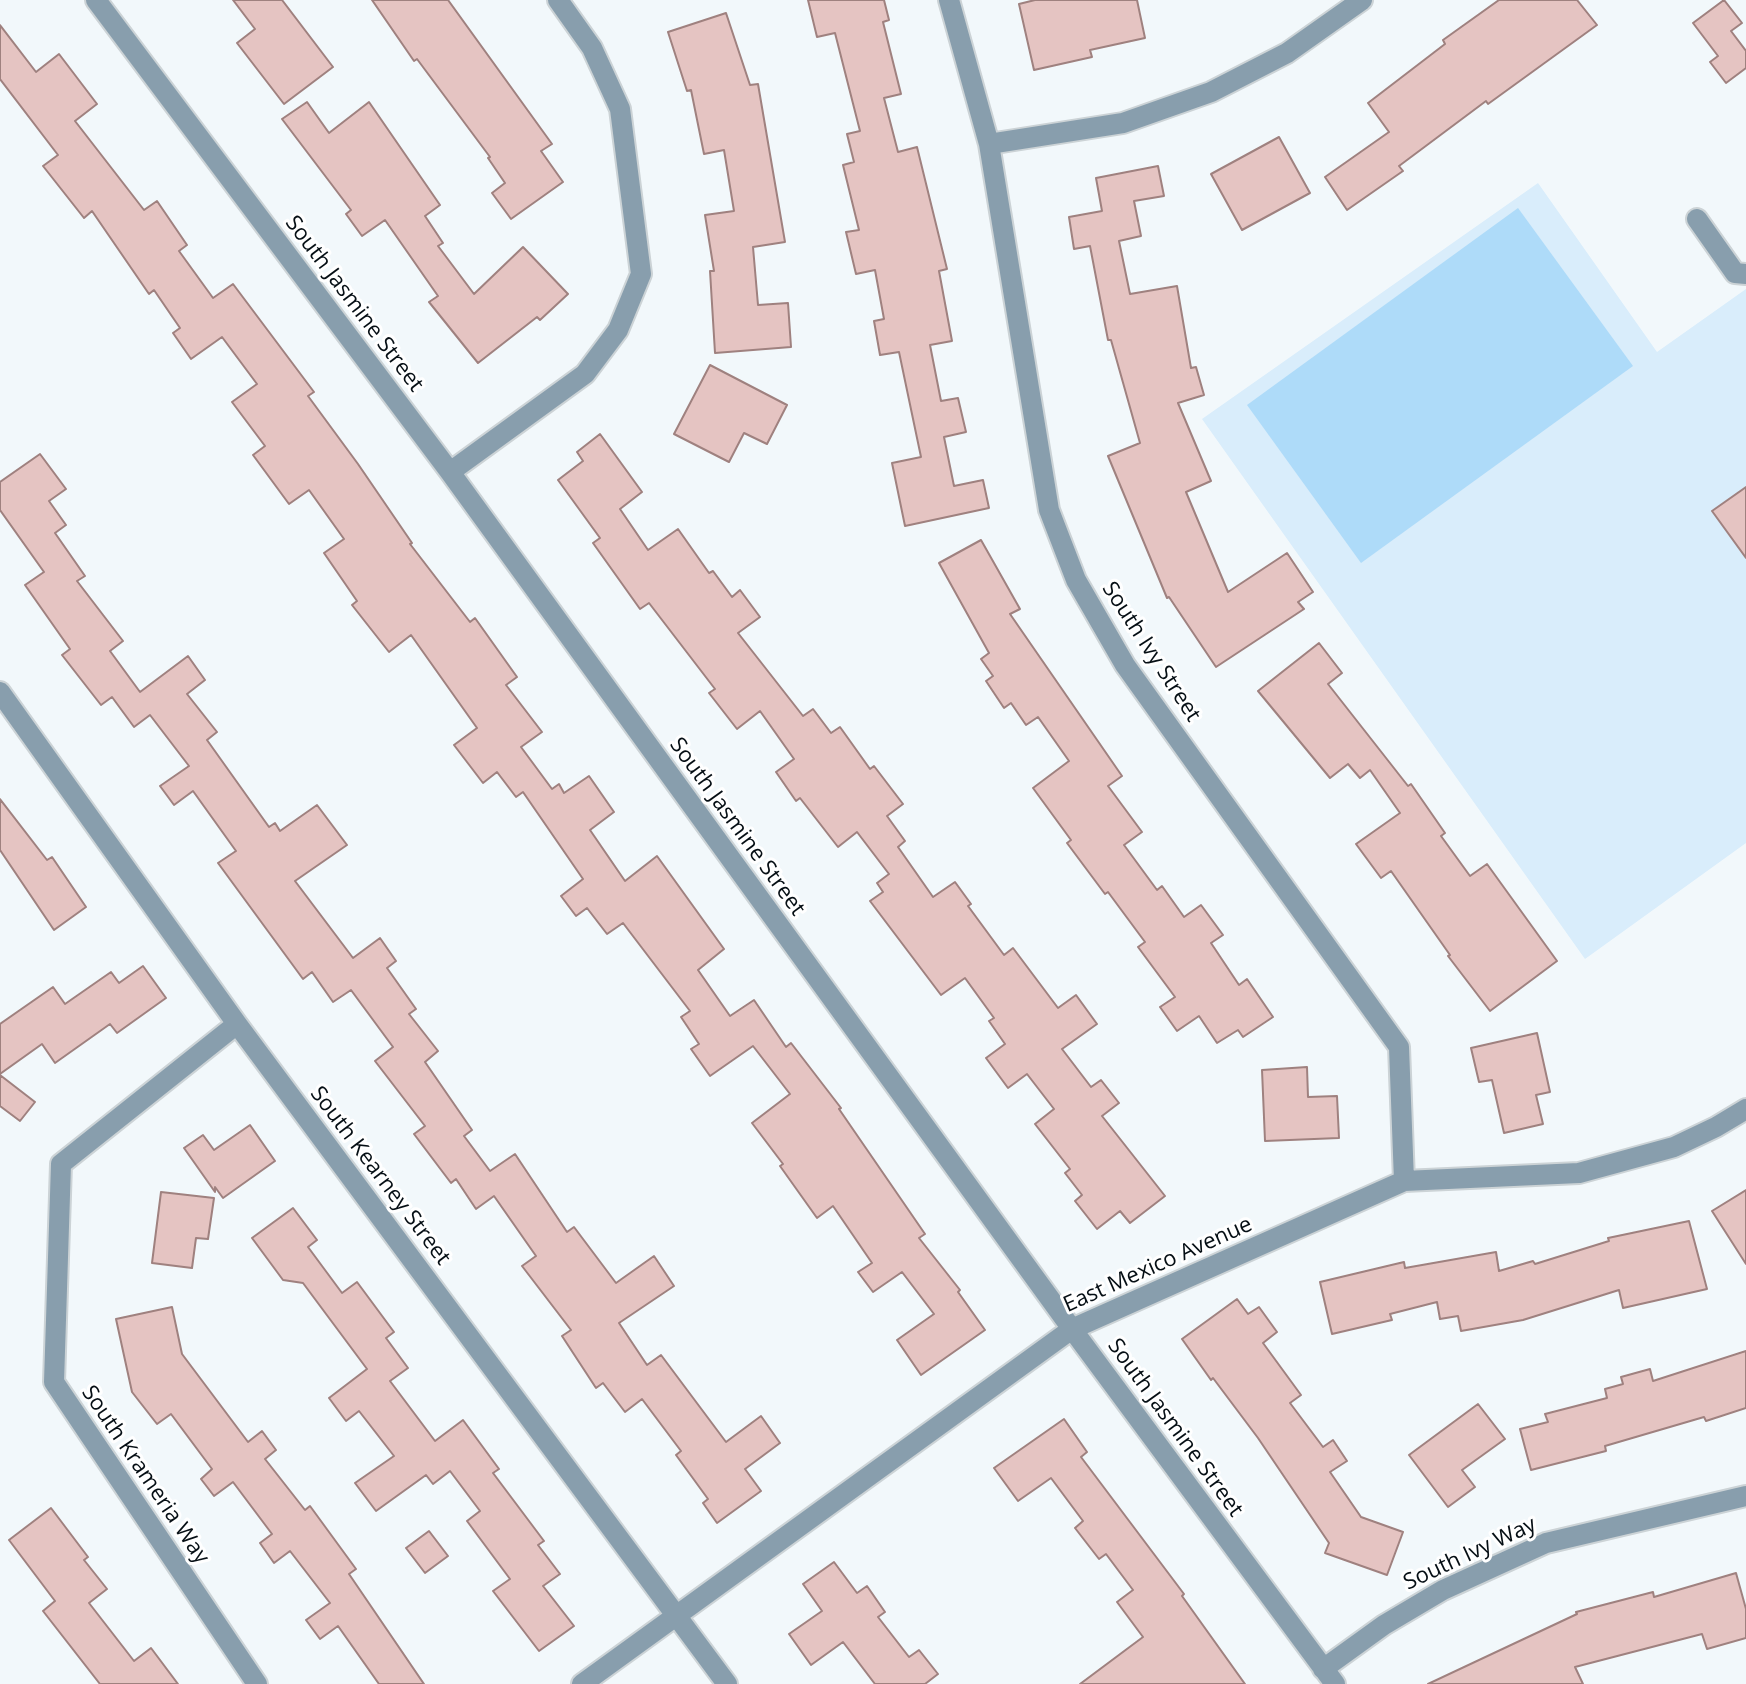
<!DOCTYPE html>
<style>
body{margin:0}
canvas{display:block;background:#f2f8fb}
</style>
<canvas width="1746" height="1684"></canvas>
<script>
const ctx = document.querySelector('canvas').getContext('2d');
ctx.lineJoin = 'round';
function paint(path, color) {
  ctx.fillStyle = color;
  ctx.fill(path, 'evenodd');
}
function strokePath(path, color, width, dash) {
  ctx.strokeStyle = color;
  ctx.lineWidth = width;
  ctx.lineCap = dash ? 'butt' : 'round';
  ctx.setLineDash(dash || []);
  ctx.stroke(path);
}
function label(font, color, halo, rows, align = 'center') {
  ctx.font = font + ' "Open Sans",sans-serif';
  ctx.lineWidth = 6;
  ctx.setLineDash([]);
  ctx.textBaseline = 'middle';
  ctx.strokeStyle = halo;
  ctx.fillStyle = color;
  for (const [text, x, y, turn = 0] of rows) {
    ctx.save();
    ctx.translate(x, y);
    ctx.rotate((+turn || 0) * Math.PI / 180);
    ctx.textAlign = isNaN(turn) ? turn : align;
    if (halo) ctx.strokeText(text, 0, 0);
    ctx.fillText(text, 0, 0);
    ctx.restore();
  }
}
paint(new Path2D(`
 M1538,183l119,169 89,-63v554l-161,116 -383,-540z`), '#d9edfb');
paint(new Path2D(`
 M1518,208l115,158 -272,197 -114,-158z`), '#aedbf9');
const building = new Path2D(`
 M233,0h49l51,67 -49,37 -47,-61 18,-14z
 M372,0h76l104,144 -11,7 22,31 -52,37 -19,-26 13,-10 -17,-25 2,-1 -73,-98 -3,2z
 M808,0h76l5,20 -6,2 18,72 -17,4 14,54 19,-5 30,122 -8,2 13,70 -22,4 11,56 17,-3 8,34 -22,5 10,49 29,-6 6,28 -84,18 -13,-63 29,-6 -22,-105 -19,3 -6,-34 10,-2 -9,-49 -19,4 -10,-42 13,-2 -16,-65 11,-3 -7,-28 13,-3 -25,-98 -18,4z
 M1035,0h102l8,38 -55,12 2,7 -58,13 -15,-66z
 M1499,0h78l20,25 -109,79 -2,-3 -87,65 4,5 -56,39 -22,-33 64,-45 -21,-29 77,-59 -2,-4z
 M1724,0l18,23 -11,8 15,20v17l-20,15 -16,-21 8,-6 -25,-33z
 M726,13l24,72 8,-1 27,158 -32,5 5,58 30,-2 3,44 -76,6 -5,-82h4l-9,-56 29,-4 -10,-61 -20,4 -13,-64 -4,1 -19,-59z
 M0,25l36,47 23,-18 38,50 -22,17 69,89 13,-9 30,44 -8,6 34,47 20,-14 81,108 -6,4 50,68 54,79 -2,1 60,78 5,-4 42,59 -11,8 36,47 -21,15 31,42 7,-5 5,9 25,-17 25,36 -24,18 35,51 32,-25 67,93 -26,21 32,46 24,-16 32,47 5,-4 50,65 -2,1 86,125 -6,4 41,52 -2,2 27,38 -64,45 -24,-35 37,-26 -32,-42 -29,20 -15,-20 14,-9 -39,-57 -16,12 -37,-52 3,-2 -31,-41 38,-29 -37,-48 -43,30 -19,-27 8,-5 -18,-27 9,-6 -67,-88 -16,11 -20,-26 -11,8 -15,-20 22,-17 -60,-87 -7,5 -19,-25 -14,11 -29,-38 23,-17 -66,-93 -22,17 -37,-47 5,-4 -33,-48 20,-14 -35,-49 -20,14 -36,-49 12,-9 -33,-44 25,-18 -35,-47 -31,22 -18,-26 7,-5 -26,-38 -5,4 -57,-83 -8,7 -41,-52 15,-11 -58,-76z
 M307,102l22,31 40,-31 71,103 -15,11 18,27 -5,3 36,48 49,-47 45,47 -28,26 -3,-3 -59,46 -49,-61 9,-6 -53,-76 -23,16 -16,-22 5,-4 -69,-91z
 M1279,137l31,56 -68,37 -31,-56z
 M1158,166l6,30 -30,5 7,35 -22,5 11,53 47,-8 14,82 5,-1 8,28 -26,8 33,78 -25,11 42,100 59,-39 26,39 -15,10 6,7 -88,58 -47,-70 -2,1 -59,-142 32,-13 -29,-103h-3l-18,-94 -16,3 -5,-32 33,-6 -6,-33z
 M710,365l77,40 -20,39 -23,-11 -15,29 -55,-28z
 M600,434l42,58 -22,17 28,41 30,-21 31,44 4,-2 19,26 8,-7 20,27 -22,16 65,83 10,-7 18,24 9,-6 30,42 4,-3 29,38 -16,12 18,25 -7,6 35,50 22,-15 16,22 -3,2 36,49 9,-7 45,60 18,-13 21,29 -35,25 29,38 10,-7 18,23 -17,13 63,80 -35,27 -10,-12 -23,18 -22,-28 7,-6 -17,-22 5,-4 -35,-45 19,-15 -27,-35 -19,14 -22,-30 19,-14 -16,-23 5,-3 -29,-40 -24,17 -71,-94 13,-9 -6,-9 12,-9 -32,-42 -19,15 -38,-49 -4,3 -20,-29 18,-13 -34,-48 -23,18 -28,-36 6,-4 -66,-86 -9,6 -47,-66 7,-5 -42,-58 25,-19 -6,-9z
 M40,454l26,35 -17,12 17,24 -11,8 30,43 -8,5 46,60 -13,10 30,41 48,-36 17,24 -18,14 30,38 -10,8 62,87 6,-4 5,8 37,-26 30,40 -52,36 58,77 27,-20 16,23 -9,7 29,41 -7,5 29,37 -13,11 47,68 -8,6 26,35 25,-17 52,78 7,-5 42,56 38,-27 20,30 -55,37 28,42 14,-10 65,87 35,-26 19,27 -35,26 16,22 -44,32 -14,-20 5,-4 -32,-44 5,-4 -39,-52 -17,13 -22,-29 -7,5 -34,-52 9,-6 -49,-64 14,-10 -42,-60 -18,13 -20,-30 -5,4 -37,-49 11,-8 -50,-65 18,-14 -42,-57 -18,12 -21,-30 -9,7 -85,-116 18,-12 -43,-60 -19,14 -14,-19 29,-20 -39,-51 -16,12 -22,-30 -11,8 -39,-50 8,-6 -45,-64 19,-13 -44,-62v-28z
 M1746,487v71l-34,-47z
 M981,540l39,69 -10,5 112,162 -14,10 34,46 -18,13 33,45 5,-4 22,31 17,-12 22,30 -12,8 28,42 8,-6 26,38 -30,20 -5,-7 -21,13 -18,-27 -22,15 -17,-24 15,-10 -37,-50 7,-5 -37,-50 -3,2 -38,-51 4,-3 -38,-52 36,-27 -31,-44 -12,8 -15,-22 -7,5 -18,-27 7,-5 -12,-17 8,-6 -50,-90z
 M1319,643l23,30 -14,11 80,102 3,-2 34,49 -4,3 29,40 17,-12 70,97 -67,50 -42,-55 2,-1 -59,-84 -10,7 -25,-34 44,-31 -30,-43 -10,8 -12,-14 -18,14 -72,-87z
 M0,799l47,61 5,-3 34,50 -32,23 -54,-80z
 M143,966l23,32 -49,35 -7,-9 -55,39 -13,-19 -42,30v-50l53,-37 12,17 46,-32 8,11z
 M1537,1033l13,59 -14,3 7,29 -39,9 -12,-53 -13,2 -8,-34z
 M1307,1067l1,30 29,-1 2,42 -74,3 -3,-71z
 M0,1075l35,27 -15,19 -20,-15z
 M250,1125l25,36 -52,37 -8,-11v5l-31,-44 19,-13 11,15z
 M1746,1190v74l-34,-53z
 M161,1192l53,6 -6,41 -12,-1 -4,30 -40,-5z
 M293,1208l24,32 -9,7 34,46 15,-11 37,50 -8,6 22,30 -18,13 45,60 28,-21 36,49 -6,4 51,68 -6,4 22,29 -17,12 31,40 -35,25 -46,-60 17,-12 -43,-58 13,-10 -30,-40 -17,13 -7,-9 -50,36 -21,-28 39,-27 -35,-45 -13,10 -17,-23 38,-29 -64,-86 -20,-3 -31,-42z
 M1689,1221l18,68 -84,19 -4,-18 -96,30 -62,11 -3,-15 -18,3 -3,-17 -47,12 2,6 -60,14 -12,-52 84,-20 1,6 91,-16 3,19 34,-10 2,3 74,-23 -1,-3z
 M1237,1299l11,15 11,-7 18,25 -14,11 38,52 -11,8 33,44 10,-7 14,21 -17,11 31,45 42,15 -16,43 -62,-22 4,-10 -71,-105 -45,-60 -2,2 -29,-41z
 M172,1307l10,47 66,88 14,-11 14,19 -11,9 40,51 5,-4 46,63 -7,5 75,110h-45l-41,-58 -18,13 -14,-19 24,-17 -40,-52 -16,12 -14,-20 12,-9 -39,-52 -19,14 -13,-17 11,-10 -41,-55 -14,10 -25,-32 -16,-73z
 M1746,1351v57l-40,13 -2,-4 -99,29 1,5 -75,19 -11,-41 28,-7 -3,-8 62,-16 -2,-9 18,-5 -2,-7 29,-8 3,12z
 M1478,1404l27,35 -43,31 13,17 -27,20 -39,-52z
 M1064,1419l23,33 -6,5 103,137 -2,2 63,88h-165l63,-47 -26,-35 16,-12 -27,-36 -7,5 -24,-31 8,-7 -32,-43 -33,23 -24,-33z
 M51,1508l37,49 -4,3 23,29 -18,14 45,58 17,-13 27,36h-78l-57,-73 12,-10 -46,-61z
 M429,1531l19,25 -23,17 -19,-25z
 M834,1562l23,31 10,-7 18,26 -7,5 31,40 10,-7 19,24 -13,10h-50l-32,-42 -32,23 -22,-31 33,-23 -19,-27z
 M1736,1573l10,36v29l-39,11 -5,-15 -127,33 8,17h-155l149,-70 -1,-2 77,-20 1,5z`);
paint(building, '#e5c4c2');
strokePath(building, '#9f817f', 2);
const minor = new Path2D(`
 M96,0l354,472 622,857 263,355
 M949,0l40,144 60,366 27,70 49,85 274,382 5,134
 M989,144l134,-21 88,-31 76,-39 75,-53
 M1697,219l38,54 11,1
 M450,472l135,-98 33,-44 23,-56 -21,-165 -28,-61 -34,-48
 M0,692l237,332 490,660
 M237,1024l-176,140 -7,218 203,302
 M1323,1669l61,-44 59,-35 103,-47 200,-47
 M582,1684l490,-355 332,-148 175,-8 95,-26 42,-20 30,-18`);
strokePath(minor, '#ccd3d6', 24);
strokePath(minor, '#889ead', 20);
label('22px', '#050e14', '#fff', [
 ["South Jasmine Street",354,304,53],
 ["South Ivy Street",1151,652,57],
 ["South Jasmine Street",737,827,54],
 ["South Kearney Street",380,1176,53],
 ["East Mexico Avenue",1158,1265,-24],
 ["South Jasmine Street",1175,1428,54],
 ["South Krameria Way",145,1475,56],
 ["South Ivy Way",1470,1554,-25]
]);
</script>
